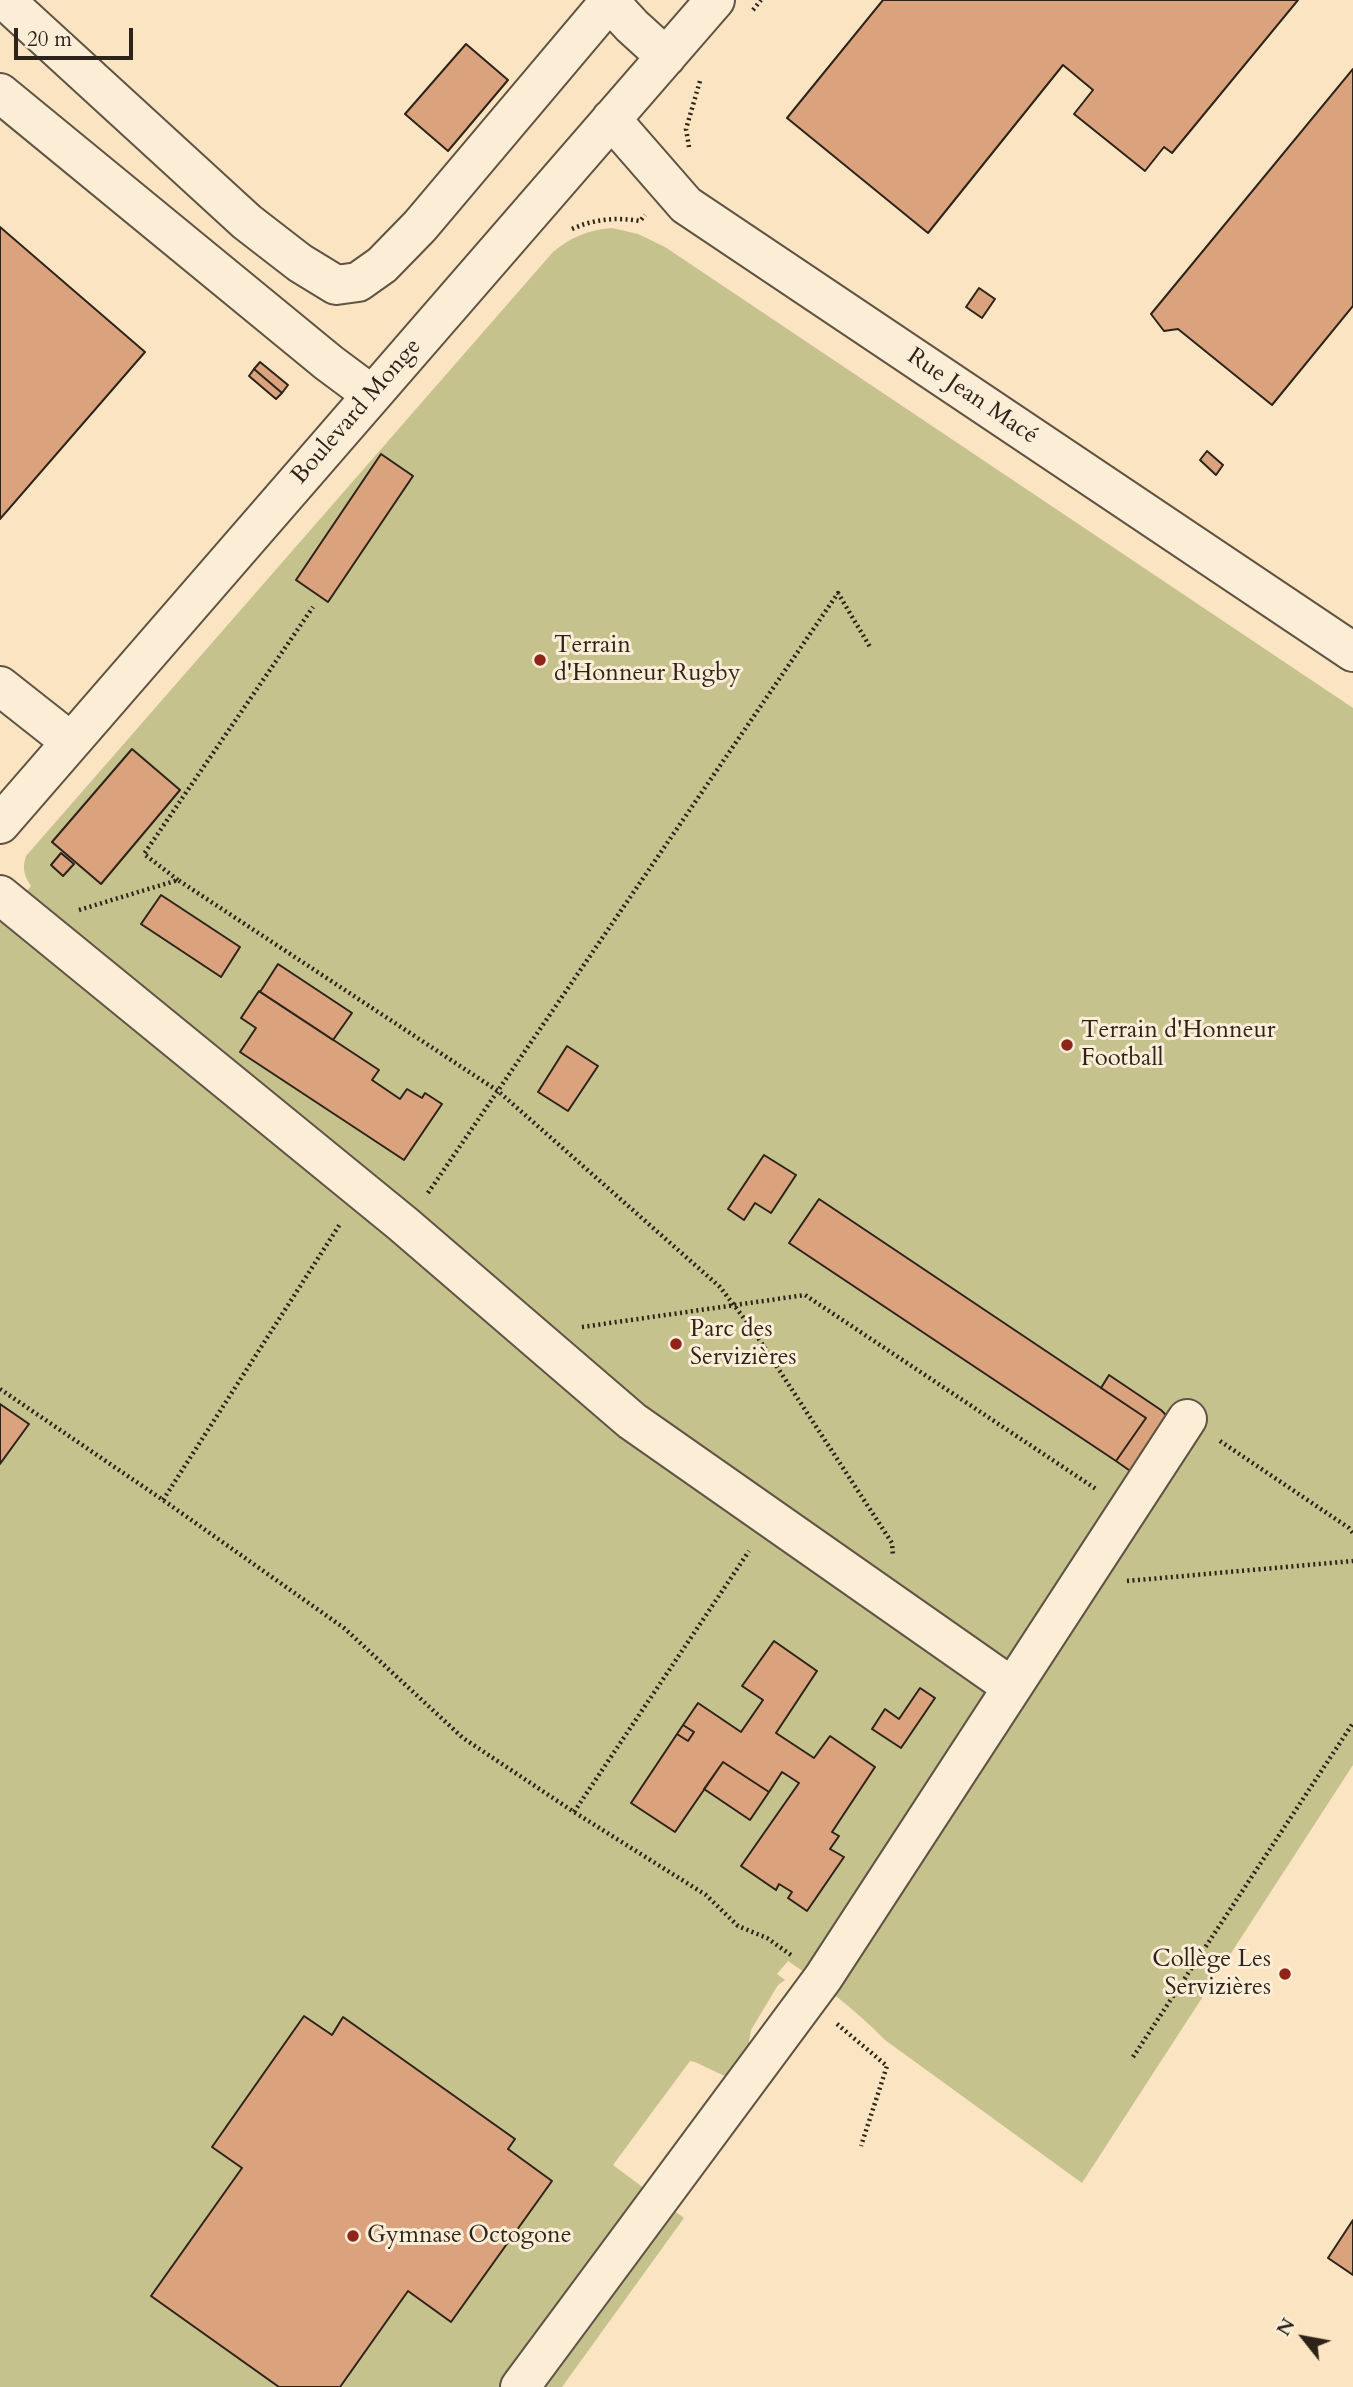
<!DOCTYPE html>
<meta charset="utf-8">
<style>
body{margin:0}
#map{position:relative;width:1353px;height:2387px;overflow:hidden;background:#fbe4c1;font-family:Cardo,serif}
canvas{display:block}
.north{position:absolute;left:1269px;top:2303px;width:70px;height:70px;-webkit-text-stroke:5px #fcedd7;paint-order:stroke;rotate:301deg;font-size:19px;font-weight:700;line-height:28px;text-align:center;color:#2d2319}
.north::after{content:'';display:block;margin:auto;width:24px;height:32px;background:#2d2319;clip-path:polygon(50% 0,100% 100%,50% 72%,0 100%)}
.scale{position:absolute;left:14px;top:28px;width:119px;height:32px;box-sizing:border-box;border:4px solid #2d2319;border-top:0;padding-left:9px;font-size:21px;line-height:24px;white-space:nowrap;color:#2d2319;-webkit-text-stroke:5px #fcedd7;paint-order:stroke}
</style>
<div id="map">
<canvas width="1353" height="2387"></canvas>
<div class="north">N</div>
<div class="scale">20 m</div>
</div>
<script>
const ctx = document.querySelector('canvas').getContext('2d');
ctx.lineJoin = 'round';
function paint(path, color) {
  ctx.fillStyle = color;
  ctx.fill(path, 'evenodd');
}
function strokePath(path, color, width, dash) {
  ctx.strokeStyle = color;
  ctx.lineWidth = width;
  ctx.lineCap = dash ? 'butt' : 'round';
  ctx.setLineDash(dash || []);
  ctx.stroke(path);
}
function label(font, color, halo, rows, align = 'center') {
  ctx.font = font + ' Cardo,serif';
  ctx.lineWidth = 6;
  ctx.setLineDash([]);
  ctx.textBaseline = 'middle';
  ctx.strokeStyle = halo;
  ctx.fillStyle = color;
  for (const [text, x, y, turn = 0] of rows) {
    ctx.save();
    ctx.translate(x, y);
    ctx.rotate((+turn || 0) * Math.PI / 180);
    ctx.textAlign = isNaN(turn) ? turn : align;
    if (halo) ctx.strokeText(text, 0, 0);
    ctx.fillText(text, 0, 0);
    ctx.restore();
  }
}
paint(new Path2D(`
 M612,228l26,6 27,13 688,461v1057l-271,418 -197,-143c-29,-30 -62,-55 -97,-79l-11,13 8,6 -7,5 -27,45 -4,24 -16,25 -36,-17 -5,-1 -77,104 71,53 -122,169h-562v-1464l31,-37c-7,-11 -9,-17 -5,-30l527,-604c18,-15 35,-22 59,-24z`), '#c5c28e');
const building = new Path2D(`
 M883,0h415l-126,153 -8,-6 -19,24 -71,-57 19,-24 -30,-25 -135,168 -141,-115z
 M466,44l42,36 -60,71 -43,-37z
 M1353,69v237l-81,99 -94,-76 -14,2 -13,-17z
 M0,227l145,125 -145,167z
 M979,288l16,11 -13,19 -16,-11z
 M260,362l28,23 -6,8 -28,-24z
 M254,369l28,24 -6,6 -27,-23z
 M1207,451l16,14 -7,10 -16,-15z
 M381,454l32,22 -85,126 -32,-22z
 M132,749l48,41 -79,94 -49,-42z
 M61,853l13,11 -11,12 -12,-11z
 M161,895l79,52 -19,30 -80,-53z
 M278,964l74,49 -19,27 -73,-48z
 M259,991l120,79 -7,10 28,19 7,-10 15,9 3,-5 17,11 -38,56 -164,-108 16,-24 -15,-10z
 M567,1046l31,20 -30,45 -30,-19z
 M764,1155l32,20 -25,38 -16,-10 -11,17 -16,-11z
 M819,1199l327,219 -30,43 -327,-218z
 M1109,1375l52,35 5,5 2,9 -32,51 -20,-14 30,-43 -45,-30z
 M0,1404l29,20 -29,40z
 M774,1641l43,30 -41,62 38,25 16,-22 45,31 -43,65 7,4 -9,13 14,8 -37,54 -19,-13 4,-6 -13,-8 -3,6 -35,-24 58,-83 -17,-11 -13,20 -46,-30 -48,70 -44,-29 46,-69 11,7 6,-9 -11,-7 15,-22 43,29 22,-32 -21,-14z
 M920,1688l15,10 -34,50 -29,-19 13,-20 14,10z
 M683,1725l11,7 -6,9 -11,-7z
 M723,1762l46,30 -19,28 -46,-31z
 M304,2016l28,19 11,-18 172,122 -7,10 44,32 -101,141 -43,-31 -68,96h-61l-128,-91 91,-128 -30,-21z
 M1353,2220v55l-25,-17z`);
paint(building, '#daa37d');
strokePath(building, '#2d2319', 2);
const minor = new Path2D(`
 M11,0l-3,3 239,219 53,41 36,22 22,-3 24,-17 38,-39 189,-224
 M608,0l24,26 34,31
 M0,93l329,270 43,32
 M611,119l75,86 667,447
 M0,686l71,56
 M0,824l715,-824
 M0,895l403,329 229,197 380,266
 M520,2387l303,-409 364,-559`);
strokePath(minor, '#605343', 42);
strokePath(new Path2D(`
 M753,10l8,-10
 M689,147l-3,-18 14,-48
 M572,229c22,-10 44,-12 68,-8l5,-6
 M178,880l-34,-26 169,-247
 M79,910l99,-30 320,211 222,196 33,43 139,213 1,13
 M428,1193l410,-600 32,54
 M582,1327l223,-32 291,194
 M0,1389l163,111 181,128 119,110 111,74 132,83 32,31 29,12 24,17
 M1220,1441l129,87 4,5
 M163,1500l177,-276
 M1127,1581l226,-20
 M574,1812l175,-261
 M837,2024l50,42 -26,80
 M1133,2057l220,-334`), '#2d2319', 4.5, [2, 3.5]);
strokePath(minor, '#fcedd7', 38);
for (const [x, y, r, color] of [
 [540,660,7,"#8f2418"],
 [1067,1045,7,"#8f2418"],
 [676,1344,7,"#8f2418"],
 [1285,1974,7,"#8f2418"],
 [353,2236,7,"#8f2418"]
]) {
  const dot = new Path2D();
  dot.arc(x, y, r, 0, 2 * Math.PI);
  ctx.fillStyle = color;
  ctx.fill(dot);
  strokePath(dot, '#fcedd7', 2.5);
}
label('24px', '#2d2319', '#fcedd7', [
 ["Rue Jean Macé",972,397,34],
 ["Boulevard Monge",357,412,-49]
]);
label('24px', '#2d2319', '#fcedd7', [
 ["Terrain",554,646],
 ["d'Honneur Rugby",554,674],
 ["Terrain d'Honneur",1081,1031],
 ["Football",1081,1059],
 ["Parc des",690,1330],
 ["Servizières",690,1358],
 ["Collège Les",1271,1960,"right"],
 ["Servizières",1271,1988,"right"],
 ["Gymnase Octogone",367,2236]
], 'left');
</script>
